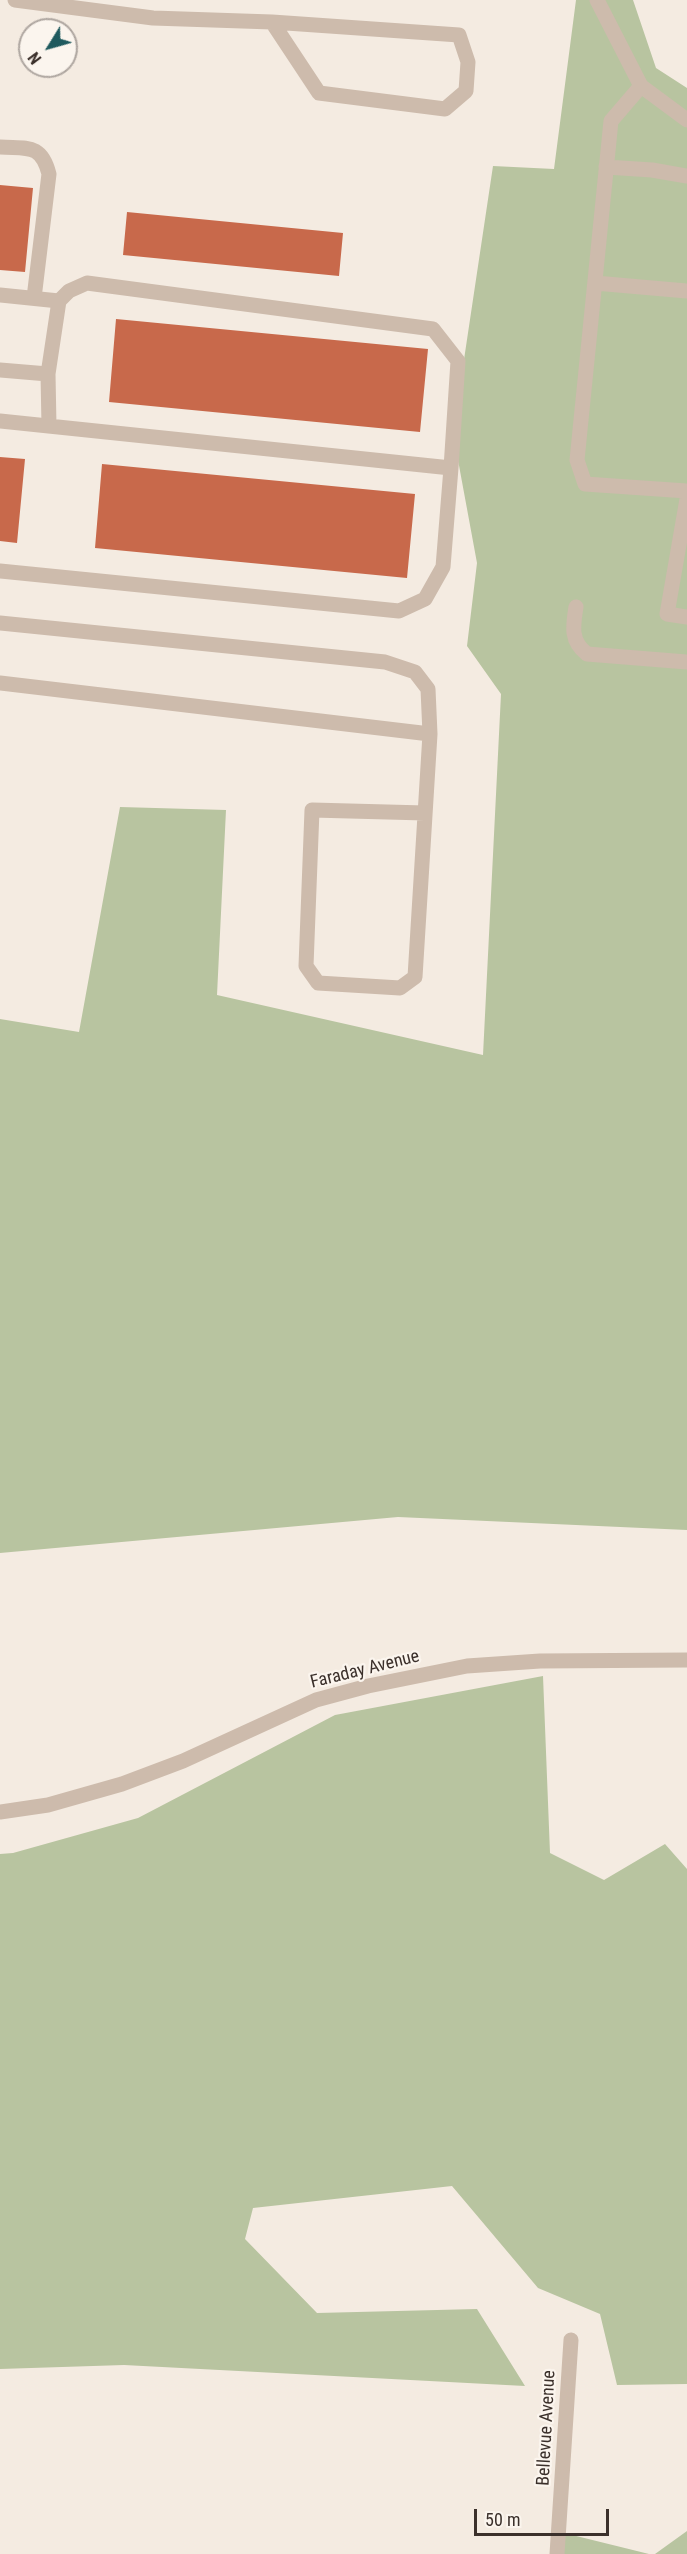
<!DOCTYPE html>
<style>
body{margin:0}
#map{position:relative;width:687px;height:2554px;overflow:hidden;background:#f4ebe1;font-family:"Roboto Condensed",sans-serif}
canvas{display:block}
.north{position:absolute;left:18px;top:18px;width:60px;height:60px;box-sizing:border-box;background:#fbf5ee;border:2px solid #aea6a0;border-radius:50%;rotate:233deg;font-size:16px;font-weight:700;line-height:24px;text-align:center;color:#3b302b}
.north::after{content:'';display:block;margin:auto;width:21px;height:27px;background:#1f5a5e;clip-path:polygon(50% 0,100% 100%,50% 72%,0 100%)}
.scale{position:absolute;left:474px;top:2509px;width:135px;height:27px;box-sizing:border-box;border:3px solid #3b302b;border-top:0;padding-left:8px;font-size:18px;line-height:21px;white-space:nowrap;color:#3b302b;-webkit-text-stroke:4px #fbf5ee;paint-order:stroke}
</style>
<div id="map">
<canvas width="687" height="2554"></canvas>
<div class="north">N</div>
<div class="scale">50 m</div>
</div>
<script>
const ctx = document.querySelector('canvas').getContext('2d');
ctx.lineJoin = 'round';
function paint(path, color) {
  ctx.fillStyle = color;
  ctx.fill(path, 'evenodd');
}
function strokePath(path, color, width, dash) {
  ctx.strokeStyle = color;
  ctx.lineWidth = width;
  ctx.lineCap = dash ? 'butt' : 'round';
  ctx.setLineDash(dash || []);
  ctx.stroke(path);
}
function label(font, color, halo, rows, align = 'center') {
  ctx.font = font + ' "Roboto Condensed",sans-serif';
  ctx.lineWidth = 4.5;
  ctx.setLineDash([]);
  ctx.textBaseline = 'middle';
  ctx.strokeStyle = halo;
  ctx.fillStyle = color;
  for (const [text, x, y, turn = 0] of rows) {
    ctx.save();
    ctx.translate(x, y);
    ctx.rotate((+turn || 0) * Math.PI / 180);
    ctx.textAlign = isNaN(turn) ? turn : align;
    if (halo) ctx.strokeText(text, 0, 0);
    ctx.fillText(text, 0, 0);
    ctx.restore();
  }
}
paint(new Path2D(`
 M576,0h57l23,68 31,20v1442l-289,-13 -398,36v-534l79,13 41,-225 106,3 -9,185 266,60 18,-361 -34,-48 10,-83 -24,-130 40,-267 61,3z
 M543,1676l7,177 54,27 61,-36 22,25v515l-70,1 -17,-71 -62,-26 -86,-102 -199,22 -8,31 72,74 160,-4 48,77 -401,-21 -124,4v-515l13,-1 125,-35 197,-103z
 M552,2530l97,24h-98z
 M687,2531v23h-32z`), '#b8c4a0');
paint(new Path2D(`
 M0,185l33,3 -8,84 -25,-2z
 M127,212l216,21 -4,43 -216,-21z
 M116,319l312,30 -8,83 -311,-30z
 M0,457l25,2 -8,84 -17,-2z
 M102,464l313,30 -8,84 -312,-30z`), '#c8694b');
strokePath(new Path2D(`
 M15,0l138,18 119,4 187,13 9,27 -2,29 -21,18 -126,-16 -47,-71
 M597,0l44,86 46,34
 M641,86l-30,35 -34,339 8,24 102,7
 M0,147c27,2 41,-4 49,27l-15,124
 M606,167l46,3 35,6
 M595,283l92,8
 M0,295l59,6
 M0,370l48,4
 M0,421l451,47 -8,99 -18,32 -26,12 -399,-40
 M49,426l-1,-52 11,-73 10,-10 18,-8 346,46 25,32 -7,107
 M687,499l-20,115 20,3
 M576,607c-3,19 -6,34 11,47l100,8
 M0,623l385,39 30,10 13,17 2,45 -430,-51
 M425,813l-113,-3 -6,156 12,17 82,5 15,-11 15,-243
 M0,1812l48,-7 74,-21 61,-23 133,-61 52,-14 99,-20 73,-5 147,-1
 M557,2554l14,-214`), '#cdbbac', 15);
label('18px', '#3b302b', '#fbf5ee', [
 ["Faraday Avenue",365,1670,-14],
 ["Bellevue Avenue",547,2428,-87]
]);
</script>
